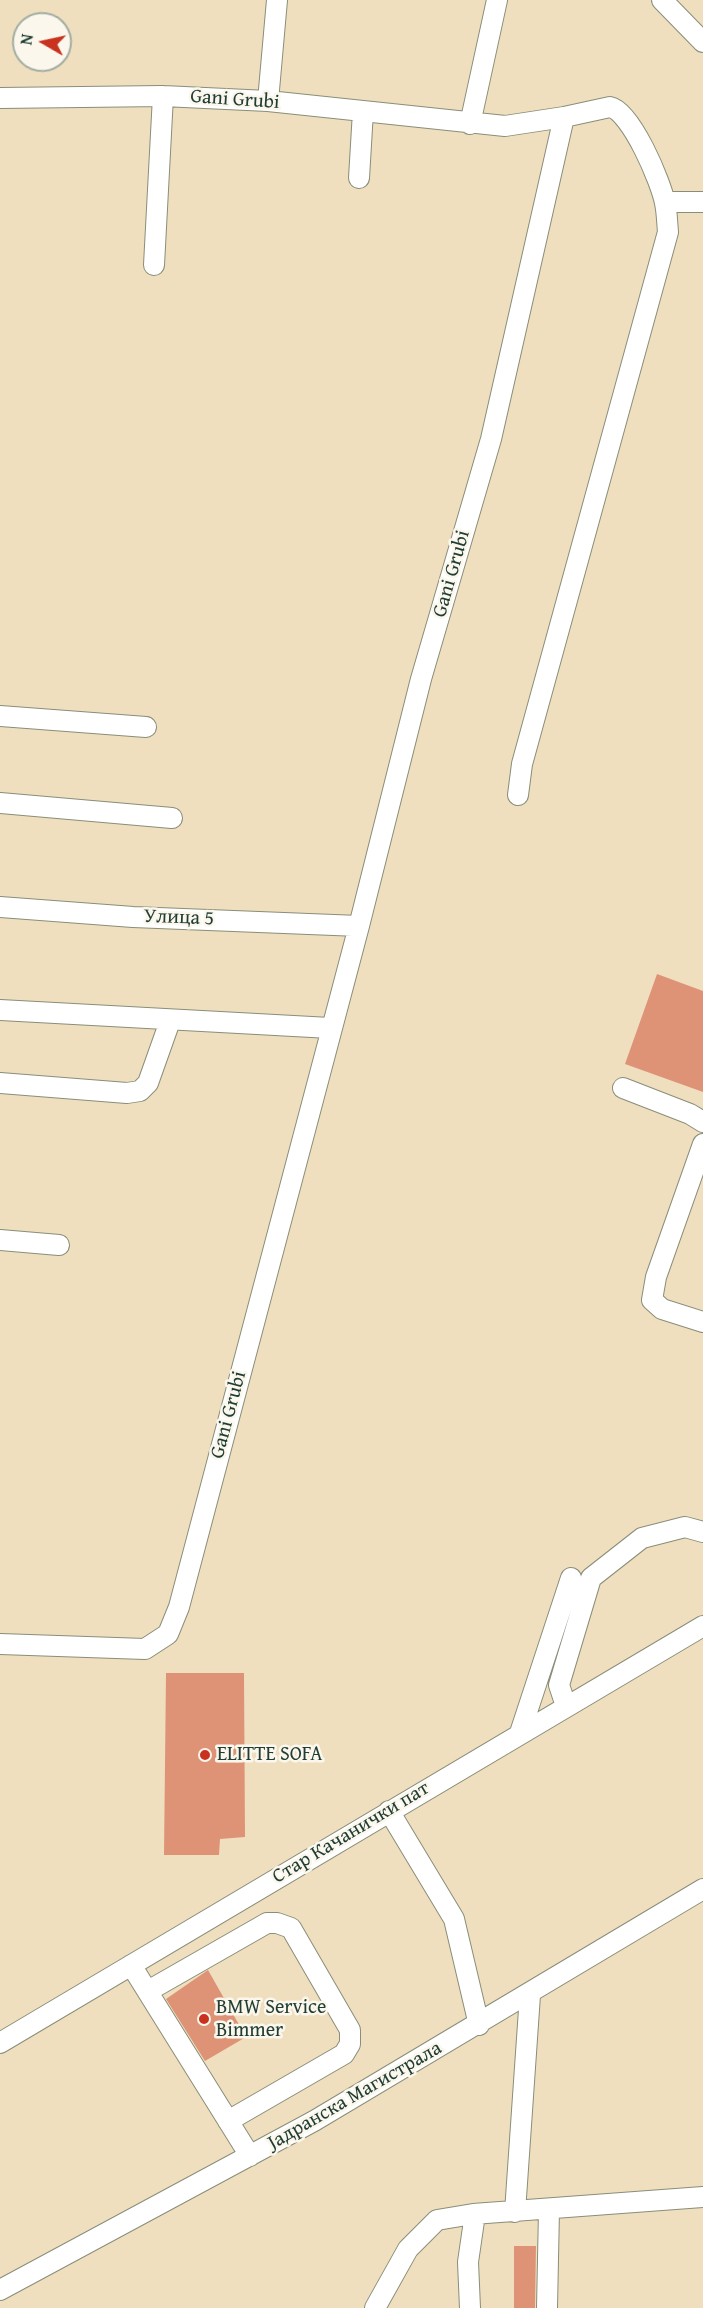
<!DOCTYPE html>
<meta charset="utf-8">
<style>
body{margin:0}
#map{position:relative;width:703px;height:2308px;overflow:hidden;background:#f0dfbe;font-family:"Gentium Book Plus",serif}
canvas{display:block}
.north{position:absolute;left:12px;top:12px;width:60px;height:60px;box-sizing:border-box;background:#fbf7ec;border:2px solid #a3ada2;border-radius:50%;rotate:279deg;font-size:16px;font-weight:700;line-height:24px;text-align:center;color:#1f3d34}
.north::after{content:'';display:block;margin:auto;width:21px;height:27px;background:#c8321e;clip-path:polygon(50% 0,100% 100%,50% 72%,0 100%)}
</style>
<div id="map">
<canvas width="703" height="2308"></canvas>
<div class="north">N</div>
</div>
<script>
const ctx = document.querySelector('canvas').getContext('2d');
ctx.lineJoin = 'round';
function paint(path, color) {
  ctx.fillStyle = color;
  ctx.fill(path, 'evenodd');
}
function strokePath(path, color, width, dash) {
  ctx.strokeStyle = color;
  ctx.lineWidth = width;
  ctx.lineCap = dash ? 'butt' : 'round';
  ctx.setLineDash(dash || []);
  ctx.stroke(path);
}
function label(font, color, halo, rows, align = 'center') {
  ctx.font = font + ' "Gentium Book Plus",serif';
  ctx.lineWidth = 5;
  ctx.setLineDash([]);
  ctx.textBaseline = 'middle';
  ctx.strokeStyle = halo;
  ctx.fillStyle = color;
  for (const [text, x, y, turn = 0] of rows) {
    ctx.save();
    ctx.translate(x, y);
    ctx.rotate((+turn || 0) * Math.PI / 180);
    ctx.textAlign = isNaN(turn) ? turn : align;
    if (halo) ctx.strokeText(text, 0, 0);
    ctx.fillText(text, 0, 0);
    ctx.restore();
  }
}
paint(new Path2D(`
 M657,974l46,17v101l-78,-28z
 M166,1673h78l1,164 -25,2 -1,16h-55z
 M208,1970l38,67 -41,24 -39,-62z
 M514,2246h22l-1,62h-21z`), '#de9377');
const minor = new Path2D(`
 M662,0l41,42
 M0,98l163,-2 105,5 237,25 59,-9 46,-10c21,4 51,75 55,96 2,9 2,19 3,29l-146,532 -4,31
 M268,101l9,-101
 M470,124l27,-124
 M359,178l4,-67
 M665,202h38
 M154,265l9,-169
 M0,716l146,11
 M0,803l172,15
 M0,907l133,10 226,9
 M0,1010l330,18
 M0,1083l127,10 13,-2 8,-8 22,-62
 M623,1088l67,26 13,8
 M703,1144l-47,133 -4,23 10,9 41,13
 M0,1240l59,5
 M0,1644l145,5 23,-15 11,-27 180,-681 62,-247 70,-240 73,-322
 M566,1706l-7,-21 32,-107 51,-40 43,-11 18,5
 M520,1733l51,-155
 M389,1811l65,108 25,106
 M131,1965l119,191
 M148,1991l119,-68h10l14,5 59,102v14l-6,10 -116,67
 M0,2043l703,-417
 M515,2212l15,-217
 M0,2290l314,-169 389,-232
 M375,2308l33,-59 29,-29 36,-6 230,-17
 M470,2308l-2,-46 7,-48
 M547,2308l2,-98`);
strokePath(minor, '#888e79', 22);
strokePath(minor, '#fff', 20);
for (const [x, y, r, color] of [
 [205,1755,6,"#c8321e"],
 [204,2019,6,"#c8321e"]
]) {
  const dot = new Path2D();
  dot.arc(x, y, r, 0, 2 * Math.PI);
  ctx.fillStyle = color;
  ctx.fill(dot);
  strokePath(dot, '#fbf7ec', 2);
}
label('20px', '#1f3d34', '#fbf7ec', [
 ["Gani Grubi",235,100,4],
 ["Gani Grubi",452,574,-74],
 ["Улица 5",179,918,2],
 ["Gani Grubi",229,1415,-75],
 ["Стар Качанички пат",351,1833,-31],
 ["Јадранска Магистрала",355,2096,-30]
]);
label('20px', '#1f3d34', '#fbf7ec', [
 ["ELITTE SOFA",217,1755],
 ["BMW Service",216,2008],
 ["Bimmer",216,2031]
], 'left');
</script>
